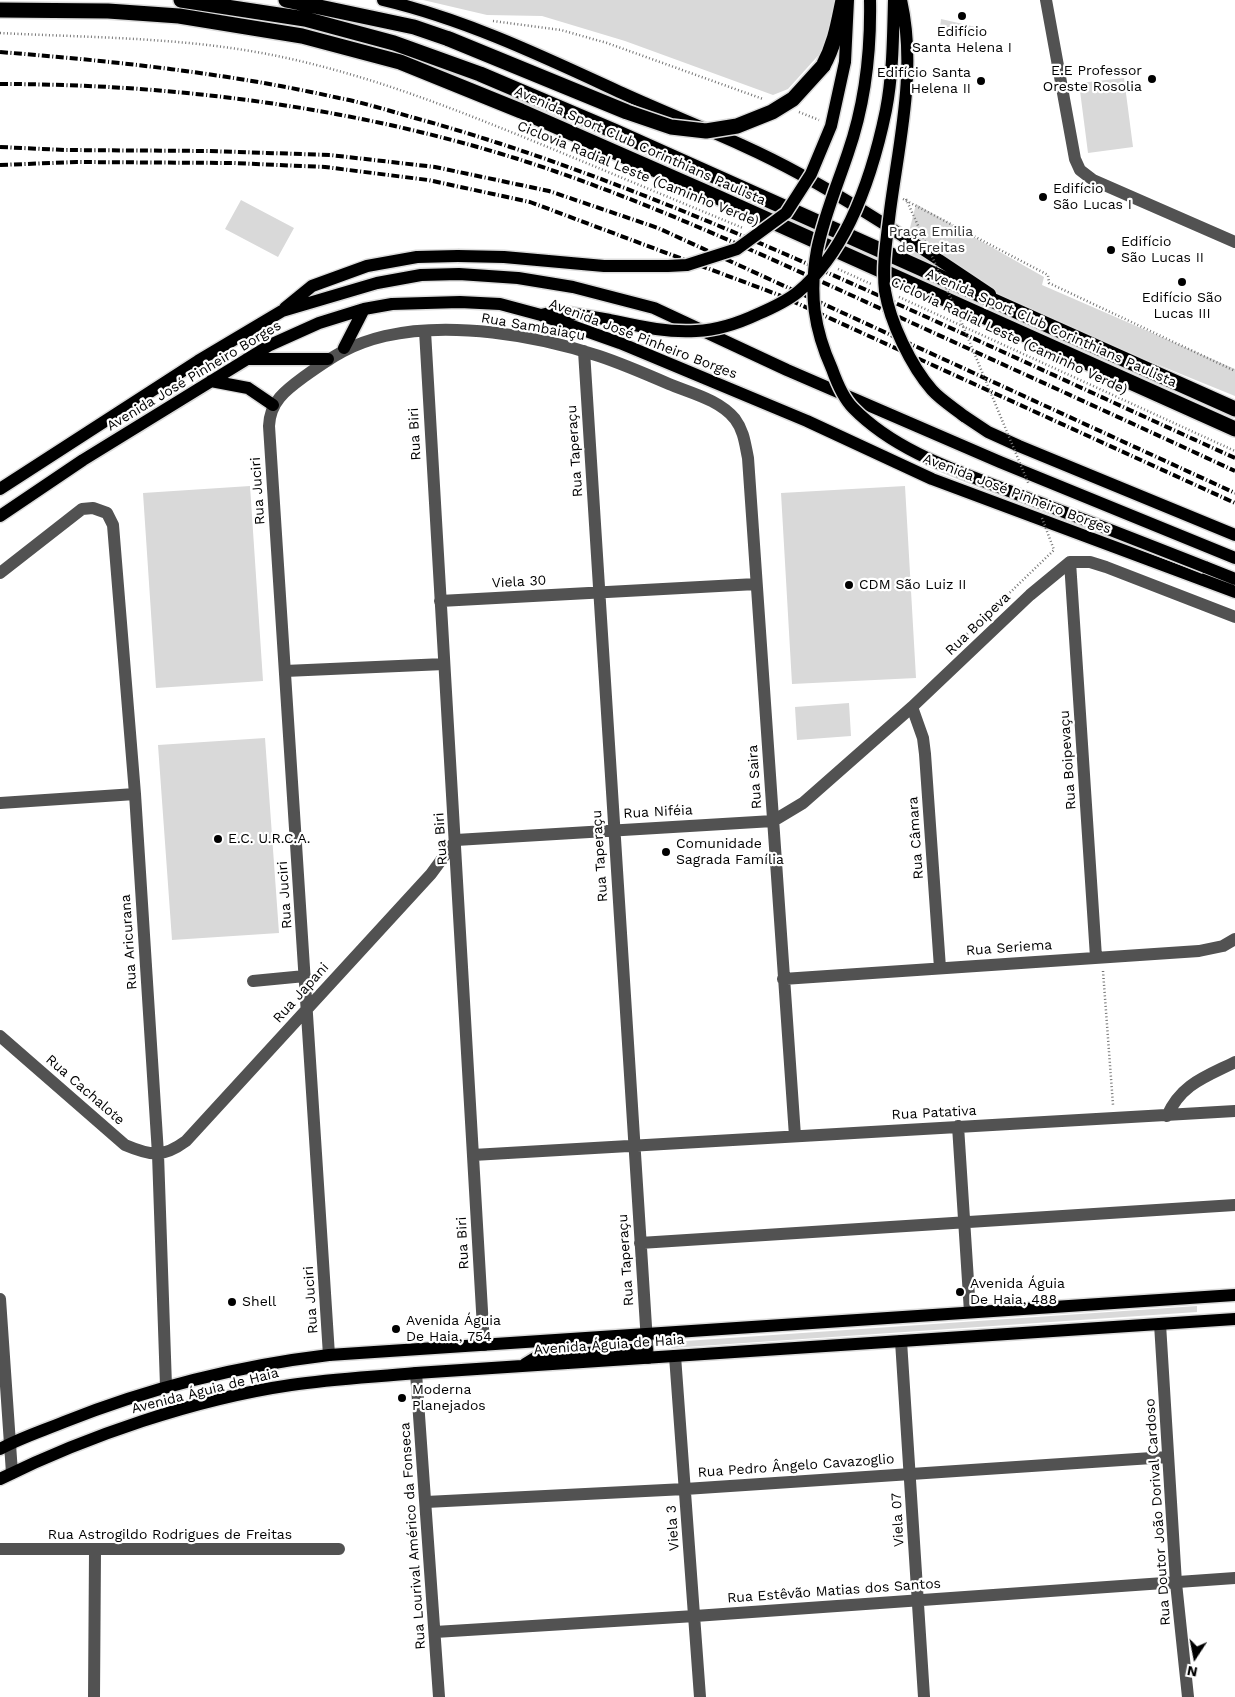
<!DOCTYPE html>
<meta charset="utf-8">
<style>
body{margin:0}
#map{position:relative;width:1235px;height:1697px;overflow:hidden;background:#fff;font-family:"Work Sans",sans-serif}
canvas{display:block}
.north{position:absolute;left:1170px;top:1632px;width:50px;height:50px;-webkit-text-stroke:4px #fff;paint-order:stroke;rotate:191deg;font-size:14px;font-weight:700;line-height:20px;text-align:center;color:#000}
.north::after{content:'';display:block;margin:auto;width:18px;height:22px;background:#000;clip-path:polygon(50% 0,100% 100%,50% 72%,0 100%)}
</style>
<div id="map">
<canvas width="1235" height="1697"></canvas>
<div class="north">N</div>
</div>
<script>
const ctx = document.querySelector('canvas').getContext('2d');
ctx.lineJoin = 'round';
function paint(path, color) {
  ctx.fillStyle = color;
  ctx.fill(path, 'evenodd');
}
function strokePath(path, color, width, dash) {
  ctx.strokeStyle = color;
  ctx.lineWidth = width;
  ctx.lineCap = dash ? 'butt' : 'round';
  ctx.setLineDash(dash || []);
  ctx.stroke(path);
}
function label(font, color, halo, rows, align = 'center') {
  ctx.font = font + ' "Work Sans",sans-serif';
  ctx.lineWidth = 4.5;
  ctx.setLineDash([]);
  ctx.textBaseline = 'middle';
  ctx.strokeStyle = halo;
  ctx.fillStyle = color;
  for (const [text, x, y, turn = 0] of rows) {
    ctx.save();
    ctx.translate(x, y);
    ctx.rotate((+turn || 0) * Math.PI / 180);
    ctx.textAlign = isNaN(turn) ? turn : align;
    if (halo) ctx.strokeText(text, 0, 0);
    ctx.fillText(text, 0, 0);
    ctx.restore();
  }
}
paint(new Path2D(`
 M423,0h417l-15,48 -37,41 -15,6 -148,-54 -83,-25 -55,-1z
 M941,19l35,8 -2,8 -34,-7z
 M1124,78l9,69 -45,6 -9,-70z
 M241,200l53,28 -16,29 -53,-28z
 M916,204l128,73 -2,8 193,84v27l-96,-39 -235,-105z
 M250,486l13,195 -107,7 -13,-195z
 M905,486l11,192 -124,6 -11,-191z
 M849,703l2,33 -54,4 -2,-33z
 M265,738l14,195 -107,7 -14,-195z
 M1197,1306v6l-526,36v-6z`), '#d9d9d9');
const major = new Path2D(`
 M383,0c84,20 161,57 239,93 59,27 120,49 176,80 67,36 129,79 192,121
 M845,62l3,-62
 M285,308l27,-22 55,-20 50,-9 41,-1
 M541,315l17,-4 52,9
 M344,348l20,-39
 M247,359h81
 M211,381l37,7 25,17
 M964,416l24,16 31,14 216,89
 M0,489l198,-128 84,-50 95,-28 44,-8 38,-1 59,4 55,9 81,21 133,62 213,92 235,96
 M0,516l83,-56 187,-115 49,-22 45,-14 28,-5 68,-2 40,2 41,11 79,28 187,78 125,58 303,113
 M1205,567l30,12
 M525,1364l13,-8 109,-7
 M0,1449c20,-11 42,-18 64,-27 85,-34 173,-56 265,-67l906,-60
 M0,1479c87,-43 195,-80 291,-94 41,-6 83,-8 125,-12l819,-54`);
const highway = new Path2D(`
 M181,0l124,19 89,24 86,31 134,57 621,278
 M286,0l128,27 35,12
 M0,10l108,1 71,5 123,20 98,26 121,49 194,85 520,233
 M823,66c12,-22 15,-42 20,-66`);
strokePath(major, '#dbdbdb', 15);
strokePath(highway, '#dbdbdb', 18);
strokePath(new Path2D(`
 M493,21l68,9 46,13 156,56
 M0,33c97,5 195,4 291,26 86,19 166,51 247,84 68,28 137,57 205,85
 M799,112l20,8
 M903,199l145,76 1,8 186,88
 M838,269l33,15
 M899,297l336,154
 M967,634l87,-84
 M1103,971l10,134`), '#747474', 2.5, [1, 2.5]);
strokePath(new Path2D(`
 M1046,0l29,159 5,11 13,10 142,62
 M425,331l59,1014
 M584,351l64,1007
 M1070,562l26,395
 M0,573l82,-64 11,-1 14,5 6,12 22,269 23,360 8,232
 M440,601l316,-17
 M285,671l159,-7
 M912,707l11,31 2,16 15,214
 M0,803l135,-9
 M783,979l416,-28 24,-5 12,-7
 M253,981l52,-5
 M0,1036l125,109c26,11 38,13 61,-4l245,-267 25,-34 317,-19 30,-18 109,-96 118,-112 40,-33h20l16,5 129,50
 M1167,1116c14,-32 38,-39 68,-54
 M958,1126l12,186
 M473,1155l762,-44
 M640,1243l595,-38
 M0,1299l12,174
 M1160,1324l16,259 12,114
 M901,1341l23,356
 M329,1355l-60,-929c1,-25 17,-36 36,-50 28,-20 46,-32 80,-40 65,-15 151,-1 214,20 24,8 47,18 70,28 22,9 51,16 66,35 9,12 10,25 13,39l47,678
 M675,1356l25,341
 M416,1373l23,324
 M426,1502l259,-13 482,-32
 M0,1549h339
 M435,1632l260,-16 540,-38
 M94,1697l1,-146`), '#525252', 12);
strokePath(major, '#000', 12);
strokePath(highway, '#000', 15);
strokePath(new Path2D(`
 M0,52c113,9 228,21 339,46 26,5 51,13 76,20 127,35 250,84 370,136 151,66 300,136 450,204
 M0,84c174,0 352,23 518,75 116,37 225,87 335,137 127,58 255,116 382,175
 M0,147l66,3 143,1 121,4 105,12 114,24 109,37 577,265
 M0,165l77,-3 156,1 92,4 103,13 102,22 249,93 456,208`), '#000', 4, [8, 2.5, 1, 2.5]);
const majorBridge = new Path2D(`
 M870,0c1,51 -5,104 -22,153 -11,33 -24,63 -31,97 -8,44 -3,79 15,119 5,14 11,29 21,39 45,46 111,65 169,88 61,23 122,47 183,71
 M901,0c16,69 -2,142 -11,211 -3,26 -8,54 -5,80 5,31 26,75 47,99 9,10 22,18 32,26
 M458,256l46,1 100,9h64l19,-1 50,-16 49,-36 25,-39 20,-48 14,-64
 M610,320c28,6 57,13 86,11 22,-1 43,-8 62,-17 14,-6 29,-13 40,-22 51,-43 75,-119 88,-182 7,-36 7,-74 8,-110`);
const highwayBridge = new Path2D(`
 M449,39l178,73 44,15 35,4 31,-5 35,-14 21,-13 30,-33`);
strokePath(majorBridge, '#dbdbdb', 15, []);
strokePath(highwayBridge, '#dbdbdb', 18, []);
strokePath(new Path2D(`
 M906,199l52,115 71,171
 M1042,518l12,32`), '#747474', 2.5, [1, 2.5]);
strokePath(majorBridge, '#000', 12);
strokePath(highwayBridge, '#000', 15);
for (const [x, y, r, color] of [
 [962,16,5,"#000"],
 [1152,79,5,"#000"],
 [981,81,5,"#000"],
 [1043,197,5,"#000"],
 [1111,250,5,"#000"],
 [1182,282,5,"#000"],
 [849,585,5,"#000"],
 [218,839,5,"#000"],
 [666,852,5,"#000"],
 [960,1292,5,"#000"],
 [232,1302,5,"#000"],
 [396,1329,5,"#000"],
 [402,1398,5,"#000"]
]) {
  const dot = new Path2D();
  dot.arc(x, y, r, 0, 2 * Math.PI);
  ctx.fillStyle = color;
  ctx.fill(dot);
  strokePath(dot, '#fff', 2);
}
label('14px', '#000', '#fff', [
 ["Edifício",962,32,"center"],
 ["Santa Helena I",962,48,"center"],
 ["E.E Professor",1142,71,"right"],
 ["Oreste Rosolia",1142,87,"right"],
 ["Edifício Santa",971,73,"right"],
 ["Helena II",971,89,"right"],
 ["Edifício",1053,189],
 ["São Lucas I",1053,205],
 ["Edifício",1121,242],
 ["São Lucas II",1121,258],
 ["Edifício São",1182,298,"center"],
 ["Lucas III",1182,314,"center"],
 ["CDM São Luiz II",859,585],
 ["E.C. U.R.C.A.",228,839],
 ["Comunidade",676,844],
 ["Sagrada Família",676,860],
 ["Avenida Águia",970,1284],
 ["De Haia, 488",970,1300],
 ["Shell",242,1302],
 ["Avenida Águia",406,1321],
 ["De Haia, 754",406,1337],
 ["Moderna",412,1390],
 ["Planejados",412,1406]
], 'left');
label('14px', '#000', '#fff', [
 ["Avenida Sport Club Corinthians Paulista",640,146,24],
 ["Ciclovia Radial Leste (Caminho Verde)",638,174,22],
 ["Rua Sambaiaçu",533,327,10],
 ["Avenida Sport Club Corinthians Paulista",1051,328,24],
 ["Ciclovia Radial Leste (Caminho Verde)",1009,336,25],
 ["Avenida José Pinheiro Borges",643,339,21],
 ["Avenida José Pinheiro Borges",194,376,-31],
 ["Rua Biri",415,434,-93],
 ["Rua Taperaçu",575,451,-94],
 ["Rua Juciri",258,491,-94],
 ["Avenida José Pinheiro Borges",1017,494,21],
 ["Viela 30",519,582,-3],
 ["Rua Boipeva",978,624,-44],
 ["Rua Boipevaçu",1068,760,-94],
 ["Rua Saira",755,777,-94],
 ["Rua Niféia",658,812,-3],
 ["Rua Câmara",916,838,-94],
 ["Rua Biri",441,839,-94],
 ["Rua Taperaçu",600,856,-94],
 ["Rua Juciri",285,895,-94],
 ["Rua Aricurana",129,942,-94],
 ["Rua Seriema",1009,948,-4],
 ["Rua Japani",301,993,-48],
 ["Rua Cachalote",85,1090,41],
 ["Rua Patativa",934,1113,-3],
 ["Rua Biri",463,1243,-93],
 ["Rua Taperaçu",626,1260,-94],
 ["Rua Juciri",311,1300,-94],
 ["Avenida Águia de Haia",609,1345,-4],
 ["Avenida Águia de Haia",205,1391,-14],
 ["Rua Pedro Ângelo Cavazoglio",796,1466,-4],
 ["Rua Doutor João Dorival Cardoso",1158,1512,-94],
 ["Viela 07",898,1520,-93],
 ["Viela 3",673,1528,-94],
 ["Rua Astrogildo Rodrigues de Freitas",170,1535],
 ["Rua Lourival Américo da Fonseca",413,1536,-94],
 ["Rua Estêvão Matias dos Santos",834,1591,-4]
]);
label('14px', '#303030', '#fff', [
 ["Praça Emilia",931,232],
 ["de Freitas",931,248]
]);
</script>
